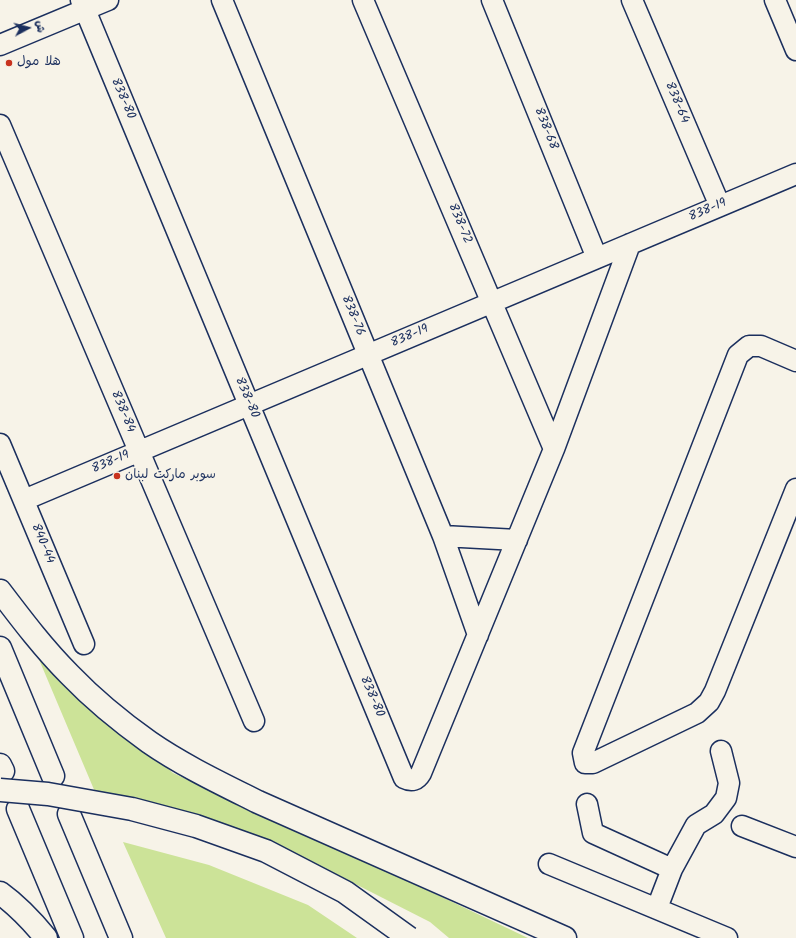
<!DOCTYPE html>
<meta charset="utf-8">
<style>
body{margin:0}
#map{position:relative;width:796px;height:938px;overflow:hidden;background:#f7f3e8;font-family:Kalam,"Playpen Sans Arabic",sans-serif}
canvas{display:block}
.north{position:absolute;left:8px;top:8px;width:40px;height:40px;-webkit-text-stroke:3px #f7f3e8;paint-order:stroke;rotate:83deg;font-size:11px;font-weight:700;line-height:16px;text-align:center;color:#1b2f5e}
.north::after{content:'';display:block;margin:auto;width:14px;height:18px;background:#1b2f5e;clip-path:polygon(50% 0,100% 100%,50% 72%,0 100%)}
</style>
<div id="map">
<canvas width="796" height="938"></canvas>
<div class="north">ش</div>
</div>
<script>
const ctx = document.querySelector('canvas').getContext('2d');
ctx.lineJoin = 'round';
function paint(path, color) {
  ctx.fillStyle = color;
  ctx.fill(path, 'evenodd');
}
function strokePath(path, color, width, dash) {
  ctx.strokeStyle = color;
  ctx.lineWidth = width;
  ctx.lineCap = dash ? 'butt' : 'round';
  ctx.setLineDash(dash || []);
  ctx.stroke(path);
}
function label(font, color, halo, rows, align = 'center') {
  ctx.font = font + ' Kalam,"Playpen Sans Arabic",sans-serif';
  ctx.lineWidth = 3.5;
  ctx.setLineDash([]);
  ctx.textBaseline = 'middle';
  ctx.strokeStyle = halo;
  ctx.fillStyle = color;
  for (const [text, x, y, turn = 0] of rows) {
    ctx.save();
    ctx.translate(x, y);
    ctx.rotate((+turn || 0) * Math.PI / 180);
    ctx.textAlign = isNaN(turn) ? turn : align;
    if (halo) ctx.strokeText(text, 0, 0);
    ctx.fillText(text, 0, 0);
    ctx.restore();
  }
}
paint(new Path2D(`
 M35,650l138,123 208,95 147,70h-79l-19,-16 -114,-58 -144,-51 -74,-14z
 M123,842l86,23 99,40 49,33h-191z`), '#cce398');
const minor = new Path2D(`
 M81,0l323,778c8,4 13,2 17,-5l133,-324 76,-205
 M222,0l221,536 35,99
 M363,0l191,449
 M492,0l105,258
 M632,0l88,206
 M775,0l21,50
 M0,45l108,-45
 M0,125l254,596
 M796,361l-35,-15h-12l-11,9 -155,398 2,10h8l104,-50 12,-11 6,-11 81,-202
 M0,444l84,200
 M24,500l772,-326
 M443,536l74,4
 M587,804l6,29 79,36
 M742,826l54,21
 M549,864l178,74
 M657,908l15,-39 24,-44 18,-11 12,-16 3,-15 -8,-32`);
const highway = new Path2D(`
 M0,591c22,29 44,58 70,84 24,25 51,47 79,67 33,23 73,42 109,60l307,136
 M0,648l53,128
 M0,765l3,6
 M18,809l54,129
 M69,814l52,124
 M0,893c18,13 32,28 46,45`);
strokePath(minor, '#1b2f5e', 23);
strokePath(highway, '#1b2f5e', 25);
strokePath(minor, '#f7f3e8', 20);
strokePath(highway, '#f7f3e8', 22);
const highwayBridge = new Path2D(`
 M0,790l48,4 84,15 64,17 70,25 79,41 64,46`);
strokePath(highwayBridge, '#1b2f5e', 25, []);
strokePath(highwayBridge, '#f7f3e8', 22);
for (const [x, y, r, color] of [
 [9,63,4,"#c8321e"],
 [117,476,4,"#c8321e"]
]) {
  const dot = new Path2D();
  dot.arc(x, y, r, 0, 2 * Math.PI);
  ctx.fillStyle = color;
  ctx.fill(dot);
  strokePath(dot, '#f7f3e8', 1.5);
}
label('13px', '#1b2f5e', '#f7f3e8', [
 ["هلا مول",17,63],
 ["سوبر ماركت لبنان",125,476]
], 'left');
label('13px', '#1b2f5e', '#f7f3e8', [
 ["838-80",122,99,67],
 ["838-64",676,103,67],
 ["838-68",545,129,68],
 ["838-19",708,211,-23],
 ["838-72",459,224,67],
 ["838-76",352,316,68],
 ["838-19",410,337,-23],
 ["838-80",246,398,67],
 ["838-84",122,412,67],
 ["838-19",111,463,-23],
 ["840-44",42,544,67],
 ["838-80",371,697,67]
]);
</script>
